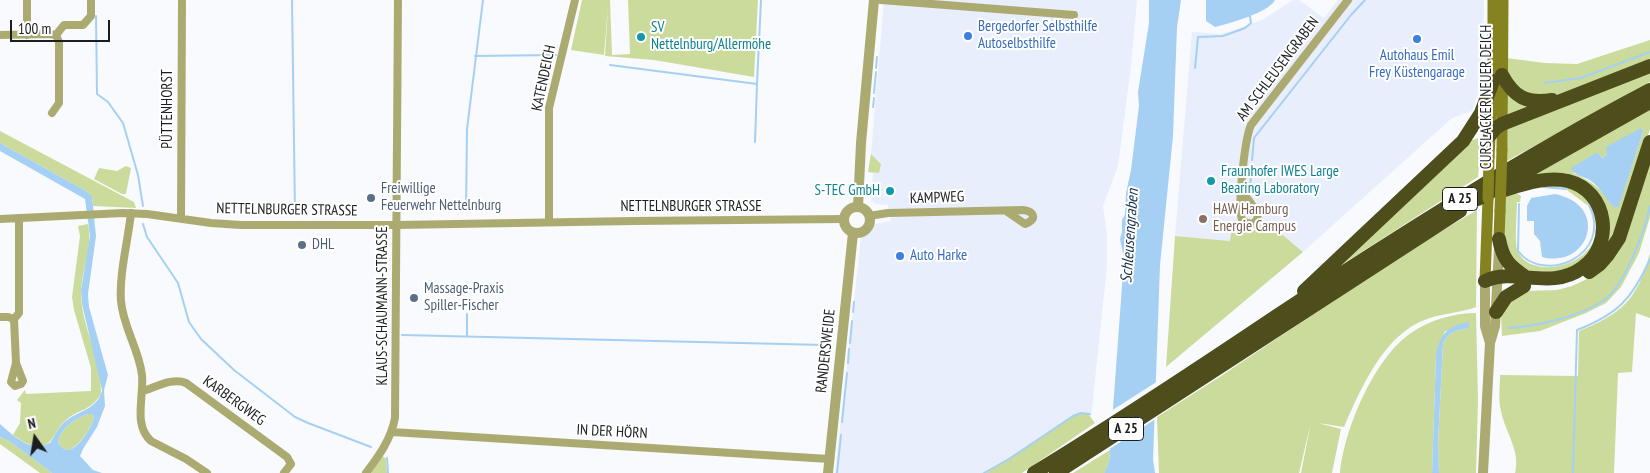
<!DOCTYPE html>
<meta charset="utf-8">
<style>
body{margin:0}
#map{position:relative;width:1650px;height:473px;overflow:hidden;background:#f8fafe;font-family:"PT Sans Narrow",sans-serif}
canvas{display:block}
.north{position:absolute;left:10px;top:413px;width:50px;height:50px;-webkit-text-stroke:4px #fff;paint-order:stroke;rotate:347deg;font-size:14px;font-weight:700;line-height:20px;text-align:center;color:#1c1d20}
.north::after{content:'';display:block;margin:auto;width:18px;height:22px;background:#1c1d20;clip-path:polygon(50% 0,100% 100%,50% 72%,0 100%)}
.scale{position:absolute;left:10px;top:20px;width:100px;height:22px;box-sizing:border-box;border:2px solid #1c1d20;border-top:0;padding-left:6px;font-size:15px;line-height:18px;white-space:nowrap;color:#1c1d20;-webkit-text-stroke:4px #fff;paint-order:stroke}
</style>
<div id="map">
<canvas width="1650" height="473"></canvas>
<div class="north">N</div>
<div class="scale">100 m</div>
</div>
<script>
const ctx = document.querySelector('canvas').getContext('2d');
ctx.lineJoin = 'round';
function paint(path, color) {
  ctx.fillStyle = color;
  ctx.fill(path, 'evenodd');
}
function strokePath(path, color, width, dash) {
  ctx.strokeStyle = color;
  ctx.lineWidth = width;
  ctx.lineCap = dash ? 'butt' : 'round';
  ctx.setLineDash(dash || []);
  ctx.stroke(path);
}
function label(font, color, halo, rows, align = 'center') {
  ctx.font = font + ' "PT Sans Narrow",sans-serif';
  ctx.lineWidth = 4;
  ctx.setLineDash([]);
  ctx.textBaseline = 'middle';
  ctx.strokeStyle = halo;
  ctx.fillStyle = color;
  for (const [text, x, y, turn = 0] of rows) {
    ctx.save();
    ctx.translate(x, y);
    ctx.rotate((+turn || 0) * Math.PI / 180);
    ctx.textAlign = isNaN(turn) ? turn : align;
    if (halo) ctx.strokeText(text, 0, 0);
    ctx.fillText(text, 0, 0);
    ctx.restore();
  }
}
paint(new Path2D(`
 M884,0h253l-6,66 -13,100 -15,40 4,29v31l-16,152 -3,-4 -7,-1 -8,3 -87,57h-151l26,-235 14,-14 16,-3 -3,-16 -13,-1v-2l-4,-1 2,-28 -5,-1 3,-18z
 M1293,0h6l25,18 14,-18h146l-2,73 -2,15 -8,23 -20,7 -149,134 -37,-31 -13,10 -22,10 -56,-5 17,-204 28,2 12,-3 32,-12z`), '#e8eefb');
paint(new Path2D(`
 M582,0h28l2,55 18,-1 -2,-54h130l-4,77 -100,-17 -49,-4 3,-49 -4,48 -33,-5z
 M1650,40v22l-83,33 -19,3 -24,-3 -18,-20v-17l39,5 32,1z
 M1650,71v11l-143,79 1,-35z
 M1507,93l28,14 -27,11z
 M1650,109v20l-35,107 -16,20 -6,-65 -70,-10zM1643,132l-24,73 -3,3c-15,-18 -20,-25 -43,-35l26,-19 3,4z
 M0,131l134,71 2,6 -43,-2 -1,-10 -6,-5 -86,-48z
 M1478,138l2,15 -2,24 -146,94 138,-130z
 M871,154l10,10 -2,9 -11,-1z
 M1650,156v61l-11,36 -18,34 -15,16 -20,10 -46,18 -38,5 -1,-22 1,-7 22,-16 33,-1 15,-4 13,-6 19,-14z
 M126,166l5,2 -5,26h-4l-28,-15 5,-11 18,3z
 M1545,183c17,-1 33,3 44,17 7,8 10,18 10,28 0,46 -77,64 -94,25 -6,-14 0,-41 0,-57l9,-4 7,4 -1,6h-3c0,11 -3,42 1,50 15,33 104,10 71,-49l-2,2 -20,-15v-2l-23,-2z
 M1477,210l-1,97c-15,6 -33,6 -49,12 -43,15 -66,69 -83,108l-26,-4 23,6 -9,44h-31l10,-51 -12,51h-140l-2,-56 61,-39 187,-125z
 M1266,221l37,31 -137,115 9,-131 55,5 2,-13 21,3z
 M88,224c5,23 -6,45 -7,68 0,35 21,67 20,102 -10,17 -23,15 -36,27 -6,5 -9,13 -14,19 -10,14 -28,2 -38,-5l7,-12 1,-20 -4,-3 8,-10 1,4 65,-3v-23l-17,-58 -2,-13 8,-61 -2,-10z
 M1650,253v65l-14,-5 -4,59 -14,1 -4,100h-99c6,-22 -10,-41 -14,-62 -3,-11 -1,-24 -1,-36l78,1 1,-45c44,-18 58,-31 71,-78z
 M1476,313l2,87 -2,73h-37l-1,-30 5,-99c5,-12 14,-14 26,-16l-24,3 -9,24 -4,118h-92c4,-43 34,-115 71,-140 18,-13 43,-20 65,-20z
 M1081,413l7,1 7,9 -73,50h-36l87,-57z
 M88,414h4l2,4c-4,12 -13,25 -24,32l-6,-1 -6,-6c3,-16 17,-24 30,-29z
 M0,437l9,4 43,32h-12l-40,-29z
 M1110,450l-1,13 -5,10h-31z
 M383,456l3,3 1,14h-16z`), '#cbdb9b');
paint(new Path2D(`
 M1149,0h32l-4,27 -4,109 -13,129 -7,195 2,13h-51l5,-10 15,-204 -4,-20 2,-7v-12l3,-5 1,-22 5,-23 8,-64 -1,-14 11,-69z
 M1206,0h69c-7,13 -45,23 -60,27l-9,-6z
 M1641,128l2,4 -24,74 -3,2c-10,-6 -14,-20 -25,-27 -7,-5 -17,-5 -20,-13l25,-15 3,1 3,4 5,-3 -1,-8z
 M0,143l86,48 6,5 4,40 -8,58 1,13 19,68 -4,15 1,16 -8,21 -14,22 -3,7 13,14 9,3h-50l-43,-32 -9,-4v-13c14,12 30,29 50,19 5,-8 10,-18 17,-23 12,-9 32,-12 35,-30l-20,-86 -1,-14 9,-54 -5,-37 -85,-48zM88,414h4l2,4c-4,12 -13,26 -24,32l-6,-1 -6,-6c3,-16 17,-24 30,-29z
 M1555,194c55,11 35,75 -13,63l-2,-16 -6,-7v-13h-7v-15l4,-8z
 M1469,322v6c-12,2 -21,4 -26,16l-5,99 1,30h-7l4,-118c4,-21 11,-29 33,-33z`), '#a5d0f3');
paint(new Path2D(`
 M1158,381l-1,37 -49,32 3,-39z`), '#f8fafe');
strokePath(new Path2D(`
 M292,0l3,213
 M96,16l1,78 11,8 15,21 15,52 5,31
 M475,56l81,-1
 M610,65l147,19 -2,58
 M876,68l1,-11
 M1195,68l3,-31 25,-1 22,-8 6,-5 -1,-7
 M1544,83l37,-5 69,-26
 M757,84l4,-84
 M874,93l2,-21
 M873,107l1,-9
 M1252,160l2,-22 97,-123 14,-15
 M1544,187l22,2
 M1249,191l2,-13
 M1519,204l-1,47c25,34 96,5 71,-46
 M466,211l1,-82 16,-129
 M143,224l4,13 31,46 11,39 12,17 33,31 61,47 13,6 63,24
 M853,312l1,-10
 M467,314v21
 M1508,328c30,-2 70,-11 95,-27 21,-14 42,-70 47,-95
 M402,335l423,10
 M850,343l2,-22
 M848,363l1,-14
 M842,422l5,-49
 M387,458l1,15
 M837,473l4,-38
 M984,473l25,-14 64,-43 8,-3 9,1
 M1573,473l4,-143c41,-16 55,-31 73,-71`), '#a5d0f3', 2);
strokePath(new Path2D(`
 M27,0v35
 M881,0l193,15
 M0,35l49,-1 7,1 3,7v61l-7,10
 M56,35l8,-10h19l8,-9v-16
 M1241,190l17,23 -1,7 -5,4 -9,-2c-7,-9 2,-84 8,-97l97,-125
 M131,213c-3,28 -12,61 -10,88 2,26 18,48 21,74 2,23 -9,50 9,66l35,18 21,14
 M869,216l19,-3 135,-3c11,1 15,9 2,14l-19,-13
 M181,218l1,-218
 M0,219l123,-6 24,1 64,9 30,2h156l236,-4 210,-2
 M549,222v-114l26,-108
 M0,317h8l6,2 5,-6v-95
 M14,319l2,44 -5,19 4,4 6,-2 2,-3 -7,-18
 M143,391c13,-4 30,-14 43,-8l101,74 4,7 -7,9
 M392,432l437,27
 M366,473c13,-17 25,-34 29,-55l3,-418`), '#abab71', 8);
strokePath(new Path2D(`
 M844 220a13 13 0 1 1 26 0a13 13 0 1 1-26 0Z
 M858,207l3,-64 13,-143
 M1485,281v45l5,17
 M828,473l25,-240
 M1483,473l7,-130 5,-17 4,-78`), '#abab71', 10);
strokePath(new Path2D(`
 M1502,150l1,-150
 M1489,157l4,-76v-81
 M1499,239l1,-28
 M1485,281l3,-82`), '#85831f', 11);
strokePath(new Path2D(`
 M1502,75c12,22 24,29 50,25
 M1490,135l6,-7 6,-4 148,-58
 M1478,199l172,-97
 M1499,239c4,22 11,27 28,39
 M1589,272l11,-8 7,-8 12,-18 31,-96
 M1485,281c30,-14 65,10 97,-13 33,-23 26,-77 -14,-87 -21,-5 -44,3 -64,9
 M1304,291l159,-150 18,-28 12,-32
 M1496,312l10,-15 18,-11
 M1034,473c82,-50 162,-103 241,-156 122,-80 246,-159 375,-227
 M1056,473l404,-262`), '#4e4d1c', 14);
strokePath(new Path2D(`
 M1488,199l1,-42
 M1500,211l2,-61`), '#85831f', 11);
for (const [x, y, r, color] of [
 [968,36,5,"#3f7fe0"],
 [641,37,5,"#0f9aa8"],
 [1417,39,5,"#3f7fe0"],
 [1211,181,5,"#0f9aa8"],
 [890,191,5,"#0f9aa8"],
 [371,198,5,"#5c6f8a"],
 [1203,219,5,"#8d6e63"],
 [302,245,5,"#5c6f8a"],
 [900,256,5,"#3f7fe0"],
 [414,298,5,"#5c6f8a"]
]) {
  const dot = new Path2D();
  dot.arc(x, y, r, 0, 2 * Math.PI);
  ctx.fillStyle = color;
  ctx.fill(dot);
  strokePath(dot, '#fff', 2);
}
for (const [x, y, w] of [
 [1460,199,35],
 [1126,429,35]
]) {
  const box = new Path2D();
  box.roundRect(x - w / 2, y - 11.5, w, 23, 4);
  ctx.fillStyle = '#fff';
  ctx.fill(box);
  strokePath(box, '#1c1d20', 1);
}
label('bold 14px', '#1c1d20', null, [
 ["A 25",1460,199],
 ["A 25",1126,429]
]);
label('15px', '#366cbe', '#fff', [
 ["Bergedorfer Selbsthilfe",978,27],
 ["Autoselbsthilfe",978,44],
 ["Autohaus Emil",1417,56,"center"],
 ["Frey Küstengarage",1417,73,"center"],
 ["Auto Harke",910,256]
], 'left');
label('15px', '#0d838f', '#fff', [
 ["SV",651,28],
 ["Nettelnburg/Allermöhe",651,45],
 ["Fraunhofer IWES Large",1221,172],
 ["Bearing Laboratory",1221,189],
 ["S-TEC GmbH",880,191,"right"]
], 'left');
label('15px', '#1c1d20', '#fff', [
 ["AM SCHLEUSENGRABEN",1278,69,-53],
 ["KATENDEICH",544,78,-78],
 ["CURSLACKER NEUER DEICH",1487,97,-90],
 ["PÜTTENHORST",168,109,-90],
 ["KAMPWEG",937,198,-2],
 ["NETTELNBURGER STRASSE",691,207],
 ["NETTELNBURGER STRASSE",287,210,1],
 ["KLAUS-SCHAUMANN-STRASSE",383,306,-90],
 ["RANDERSWEIDE",826,351,-84],
 ["KARBERGWEG",234,401,36],
 ["IN DER HÖRN",612,432,3]
]);
label('15px', '#4e5e75', '#fff', [
 ["Freiwillige",381,189],
 ["Feuerwehr Nettelnburg",381,206],
 ["DHL",312,245],
 ["Massage-Praxis",424,289],
 ["Spiller-Fischer",424,306]
], 'left');
label('15px', '#785e54', '#fff', [
 ["HAW Hamburg",1213,210],
 ["Energie Campus",1213,227]
], 'left');
label('italic 16px', '#15344c', '#fff', [
 ["Schleusengraben",1130,236,-86]
]);
</script>
